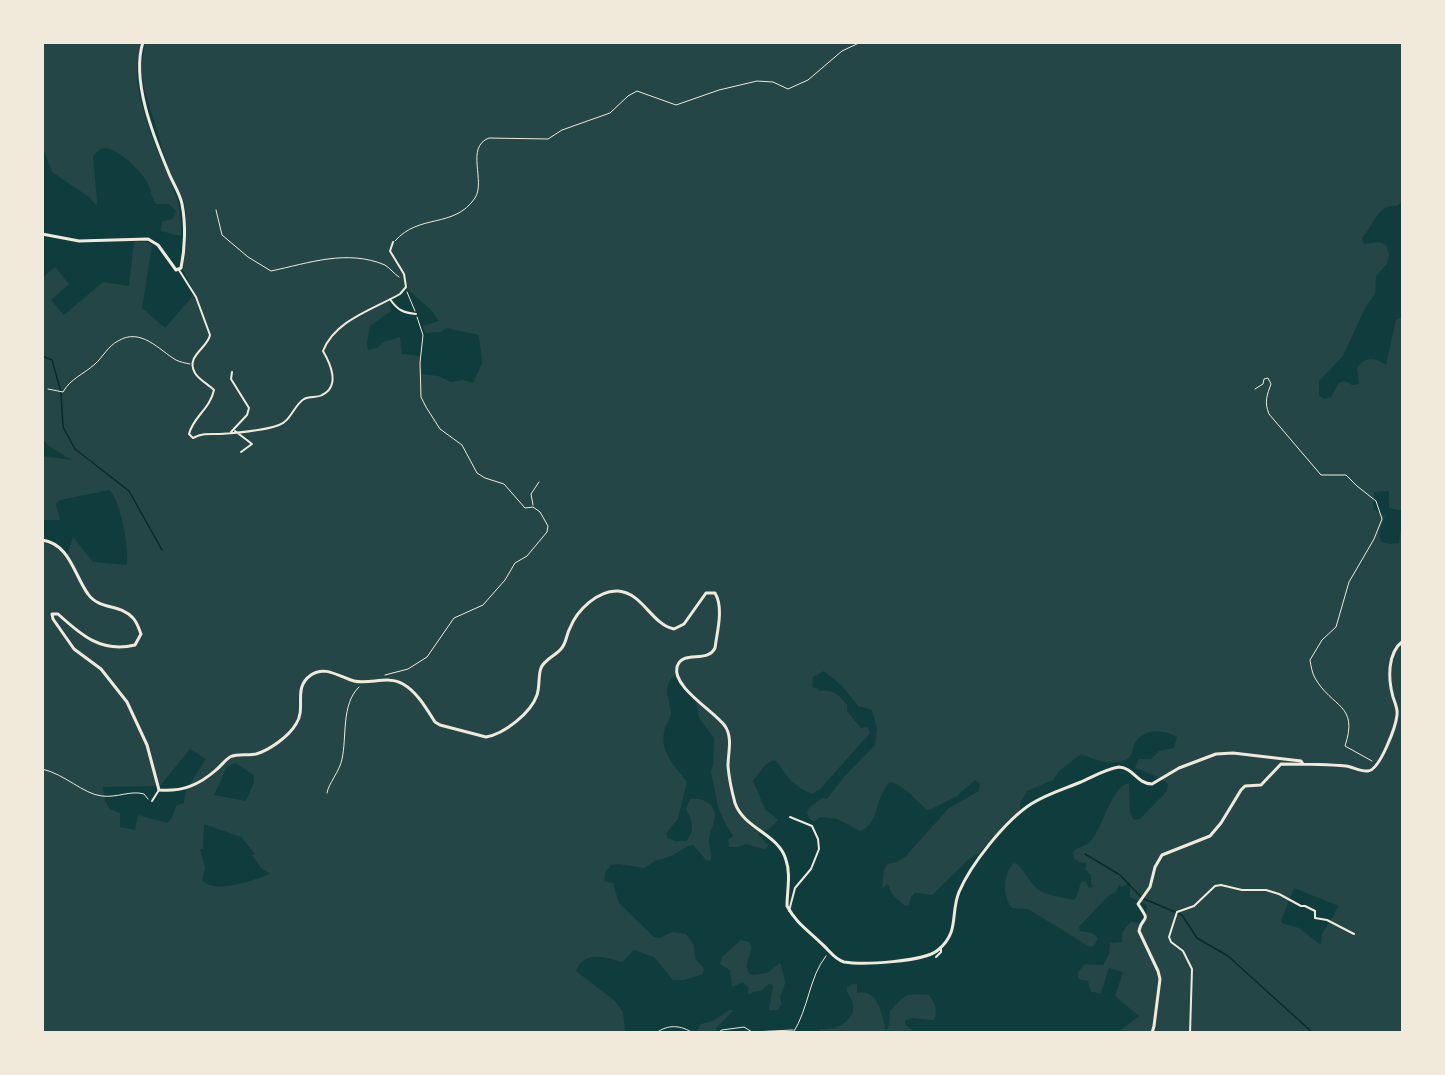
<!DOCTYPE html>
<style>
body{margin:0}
#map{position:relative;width:1445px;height:1075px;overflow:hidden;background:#0f3d3e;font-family:Figtree,sans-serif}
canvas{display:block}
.frame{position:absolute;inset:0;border:44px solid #f1e9da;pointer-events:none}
</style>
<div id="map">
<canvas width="1445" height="1075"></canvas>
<div class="frame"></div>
</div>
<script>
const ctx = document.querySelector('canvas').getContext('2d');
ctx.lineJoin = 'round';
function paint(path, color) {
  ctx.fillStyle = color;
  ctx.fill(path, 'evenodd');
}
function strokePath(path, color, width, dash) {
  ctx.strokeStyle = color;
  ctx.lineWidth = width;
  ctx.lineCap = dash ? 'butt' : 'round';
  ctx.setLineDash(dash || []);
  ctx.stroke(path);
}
paint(new Path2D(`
 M42,42h99c-2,9 -4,19 -4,28 -1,27 15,69 26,94 12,29 19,40 18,72l-20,-5 1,-9 10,-3 4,-8 -7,-7h-13c-5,-7 -5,-15 -9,-22 -6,-11 -29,-34 -42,-34 -5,0 -8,4 -12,8l4,46 -1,3 -7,-8 -37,-25 -10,-27z
 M145,42h1258v159l-6,5c-19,-3 -23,19 -35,32l2,6 15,-2 8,4 2,9 -2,9 -11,12 -1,18 -10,14 -22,48 -24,25v15l5,3 7,-2 8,-14 6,-2 7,4 7,-1 -2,-16c8,-12 18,-11 29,-3l10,-45 7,-3v194l-14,-3v-17l-15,1 -1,17 12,7 -6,16 2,10 9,2 9,-1 4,-30v520h-286l22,-17 -24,-20 8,-24 -14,-4 -8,25 -10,-1 -3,-11 -10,-2v-7l7,-8 18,1 6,-11 1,-11 12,-1c-1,-10 2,-13 9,-20l9,1 6,-5 1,-13 -17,-8v-15l-8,5 -3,-2 -3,7 -8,4 -29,31 1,4 12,2 6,5 -4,8 -4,1 -62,-38 -16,-1c-10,-11 -9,-35 2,-45l4,2c8,8 13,20 22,26 8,5 24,6 33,9l3,-2 5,-16 4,-1 4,7 4,-1 -2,-4v-8l-6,-6 2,-6 -8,-1 -5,-4 -1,-6c5,-5 12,-6 17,-10 13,-13 21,-56 39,-59l1,30 4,7 6,-1 27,-28 1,-7c-9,-7 -22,-12 -33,-16l4,-9h12l8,-8 15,-3 3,-11c-13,-7 -32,-10 -42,6 -3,6 -1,11 -8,16 -14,8 -32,1 -46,-5l-22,17 -6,9 -26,11 -6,11 -2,10 -12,9 -28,32 -10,6 -37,36 -17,-2 -4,4 -2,8 -4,1 -13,-12 -4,-10 -6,4 2,-18 3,-6 10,-2 8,-5 44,-49 30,-17 1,-7 -5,-4 -18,16 -27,14 -4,-1 -18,-17 -11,-8 -7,-2c-16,15 -10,43 -30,49l-23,-12 -16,-2 -7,5 -5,-4 -2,-5 2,-5 13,-10 5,1 17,-22 31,-32 2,-16 -5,-19 -14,-4 -16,-20 -18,-15 -11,6 -1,10 7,2 -1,2c14,-2 21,3 29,14v6l14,17 7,-1 2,6 -50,56 -8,5c-8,-4 -20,-10 -25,-18 -5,-7 -7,-11 -13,-16l-8,4 -13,17 12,28 13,11 -9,9 -11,5 11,12 -5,3 -18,-5 -8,3h-9l-1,-7 5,-4 -8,-13 -7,-16 -7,-36 2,-6 1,-27 -15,-20 -3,-16 -22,-26c-12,11 -5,21 -3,35 1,7 -4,11 -6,17 -7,23 10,38 22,54l-9,37 -12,14 1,5 8,3h11c10,-11 6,-20 0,-32l4,-10c8,-1 13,0 19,5 13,10 1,23 0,36 0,7 3,12 2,20l-4,1 -14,-16 -5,1 -17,10 -16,5 -11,7 -25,-4 -8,1 -6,7 -1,9 9,2 6,20 35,34 6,1 12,-6 14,2 8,11 1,14 9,9 -1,6 -19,6h-11l-19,-23 -20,-7 -12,12c-17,-5 -38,-12 -46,9l39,30 8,11 2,21h-583v-492l26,13 5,-17 20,25 34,3c2,-15 -6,-65 -18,-75l-49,10 -4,4 4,16h-18v-64l30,4 -23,-14 -7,-7v-161l13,-11 14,17 -18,16 13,15 39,-33 26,4 5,-45 12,1 6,3 -10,63 23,20 30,-35 -12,-23 3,-54 -2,-15 -16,-34 -24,-79 -3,-20zM407,289l23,20 9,12 -16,5 2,7 16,-1 5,-4 33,7 3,28 -9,20 -10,-3 -12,2 -13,-6 -16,-2 -2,-18 -18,-2 -2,-17 -16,5 -7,6 -9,2 -1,-7 3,-17 21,-15 -2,-12zM190,749l16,10 -20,31 -2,13 -8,3 -4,12 -5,5 -29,-8 -3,15 -15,-3v-14l-10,-4 -5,-8 -2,-14 57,-1zM235,763l19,12v7l-8,19 -32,-6 13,-28zM204,824l37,13 14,17 -3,1 9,13 9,6c-16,6 -55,21 -68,6l3,-12 -5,-19h3zM1294,888l45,18 -17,28 -1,11 -22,-17 -15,-4 -3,-3z
 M741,940l8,2c8,12 -10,21 2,33l16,-2 13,-10c1,2 5,17 5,21l-5,13 2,7 -5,6h-8l4,-24 -3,-3 -9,8 -8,1 -3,3 -2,-3 1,-4 -6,-6 -11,5 -2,-17 -10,-6 2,-7z
 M852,984h5v9c22,-5 25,23 29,38l3,-7 1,-13c17,-18 15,-18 39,-16 6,8 9,15 5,25l-23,-2 -6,3v3l10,9h-98l4,-4c12,2 34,-7 32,-23 0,-7 -6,-11 -6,-18z
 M729,1010h5l-18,18v5h-32l5,-3 8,1 4,-7 12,-3z`), '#244646');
strokePath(new Path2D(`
 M42,356l10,4 9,32 2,35 12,22 54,42 33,59
 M1085,854l35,21 22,23 40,17 15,23 31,18 85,77`), '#0a2a2b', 1.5);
strokePath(new Path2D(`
 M216,210l6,25 26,22 23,14c38,-8 76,-22 114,-6 5,3 9,9 14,12
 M407,292l8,19
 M48,389l15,3c7,-13 21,-18 32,-28 8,-7 13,-18 23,-23 23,-14 41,9 58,19 4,2 9,3 14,4
 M1255,389l8,-5 1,-5 4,-1 3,6c-4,11 -7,18 -2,30l52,61h25l11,11 19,15 6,18 -8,20 -25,43 -13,45 -14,13 -12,20c1,6 2,13 5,18 17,30 44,26 30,68l27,15
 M533,505l-2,-11 8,-12
 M385,675l23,-6 19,-12 27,-39 29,-13 22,-25 10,-17 12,-7 20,-24 1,-6 -8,-14 -7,-5 -8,1 -21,-24 -19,-6 -8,-5 -15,-28 -22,-16 -14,-22 -5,-10 -1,-34 3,-28 -6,-18
 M42,769c23,5 41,25 60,27 15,2 29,-6 42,-2l4,5
 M327,793c1,-9 13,-22 15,-34 5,-22 -1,-55 17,-72
 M656,1033c12,-9 25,-8 37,0
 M717,1033l5,-3 22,-3 8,5 41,-2
 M793,1033c16,-25 16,-56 33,-77`), '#f1e9da', 1);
strokePath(new Path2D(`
 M395,241c24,-28 59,-12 80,-43 11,-17 -10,-51 14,-60l59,1 14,-9 48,-17 18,-17 9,-5 39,14 43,-15 38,-9 16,1 15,7 20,-9 34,-29 19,-9`), '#f1e9da', 1);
strokePath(new Path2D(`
 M179,270l17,27 14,38c-2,13 -25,21 -15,38 4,7 13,11 19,17 -4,19 -21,27 -25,44l4,4c10,-5 16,-4 27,-4 15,-1 46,-4 59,-9 12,-4 15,-20 25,-26 6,-3 13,-1 18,-4 19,-9 8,-32 1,-44 12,-31 51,-42 77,-57l6,-7 -2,-13 -14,-23 3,-9
 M390,299c7,11 14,14 26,15
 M235,431l17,13 -11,8
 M231,432l16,-17 2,-7 -18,-29 1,-7
 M152,801l7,-11
 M789,911l6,-23 16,-19 8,-20 -1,-10 -6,-13 -22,-9
 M936,957l5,-5v-4
 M1190,1033l2,-64 -9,-18 -12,-9 -2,-5 8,-25 17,-6 21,-20 6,-1 21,5h24l13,4 22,12h4l10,5v7l12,2 27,14`), '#f1e9da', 2);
strokePath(new Path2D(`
 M42,234l37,7 69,-2 10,6 18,25 5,-2c4,-19 5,-44 1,-64 -2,-11 -10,-22 -14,-33 -15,-36 -37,-91 -25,-129
 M42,540c28,4 32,35 46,54 11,16 33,10 45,24 4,4 6,11 8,16l-6,11c-34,8 -54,-10 -77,-31h-6l1,5 21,30 27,20 26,33 20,43 12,45c23,2 40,-5 57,-20 5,-4 9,-10 14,-13 8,-4 18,-1 26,-3 14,-4 33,-18 40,-30 11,-16 -4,-36 15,-49 14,-10 28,2 43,6 15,4 35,-6 49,3 14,8 23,24 32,38l5,3 46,12c18,-3 45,-24 51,-42 3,-9 1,-19 4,-27 3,-8 15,-13 20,-19 6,-7 5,-14 9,-21 7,-18 28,-38 48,-37 25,2 33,33 56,38l10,-5 22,-31h9c9,15 2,39 0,55 -8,16 -33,1 -38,19 -5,20 37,44 48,59 8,12 3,27 3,40 1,12 4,26 7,37 9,26 44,31 51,57 5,14 1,31 1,46 9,17 22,25 35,38 8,7 12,15 22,18 19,3 80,0 94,-12 22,-18 12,-36 21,-58 12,-28 46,-71 72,-88 16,-10 33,-15 50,-22 13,-6 25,-13 38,-15 15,1 18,17 33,17l27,-16 37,-14 17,-1 68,8 2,3
 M1152,1033l2,-7 6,-47 -2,-8 -19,-40c4,-18 13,-6 -1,-27l12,-17 5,-20 7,-12 48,-19 11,-13 20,-33 4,-4 16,-1 20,-21c21,0 43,0 65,2 7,1 15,6 22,5 12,-1 28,-45 29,-56 1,-6 -2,-12 -4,-18 -5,-18 -6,-44 10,-56`), '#f1e9da', 3);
</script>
